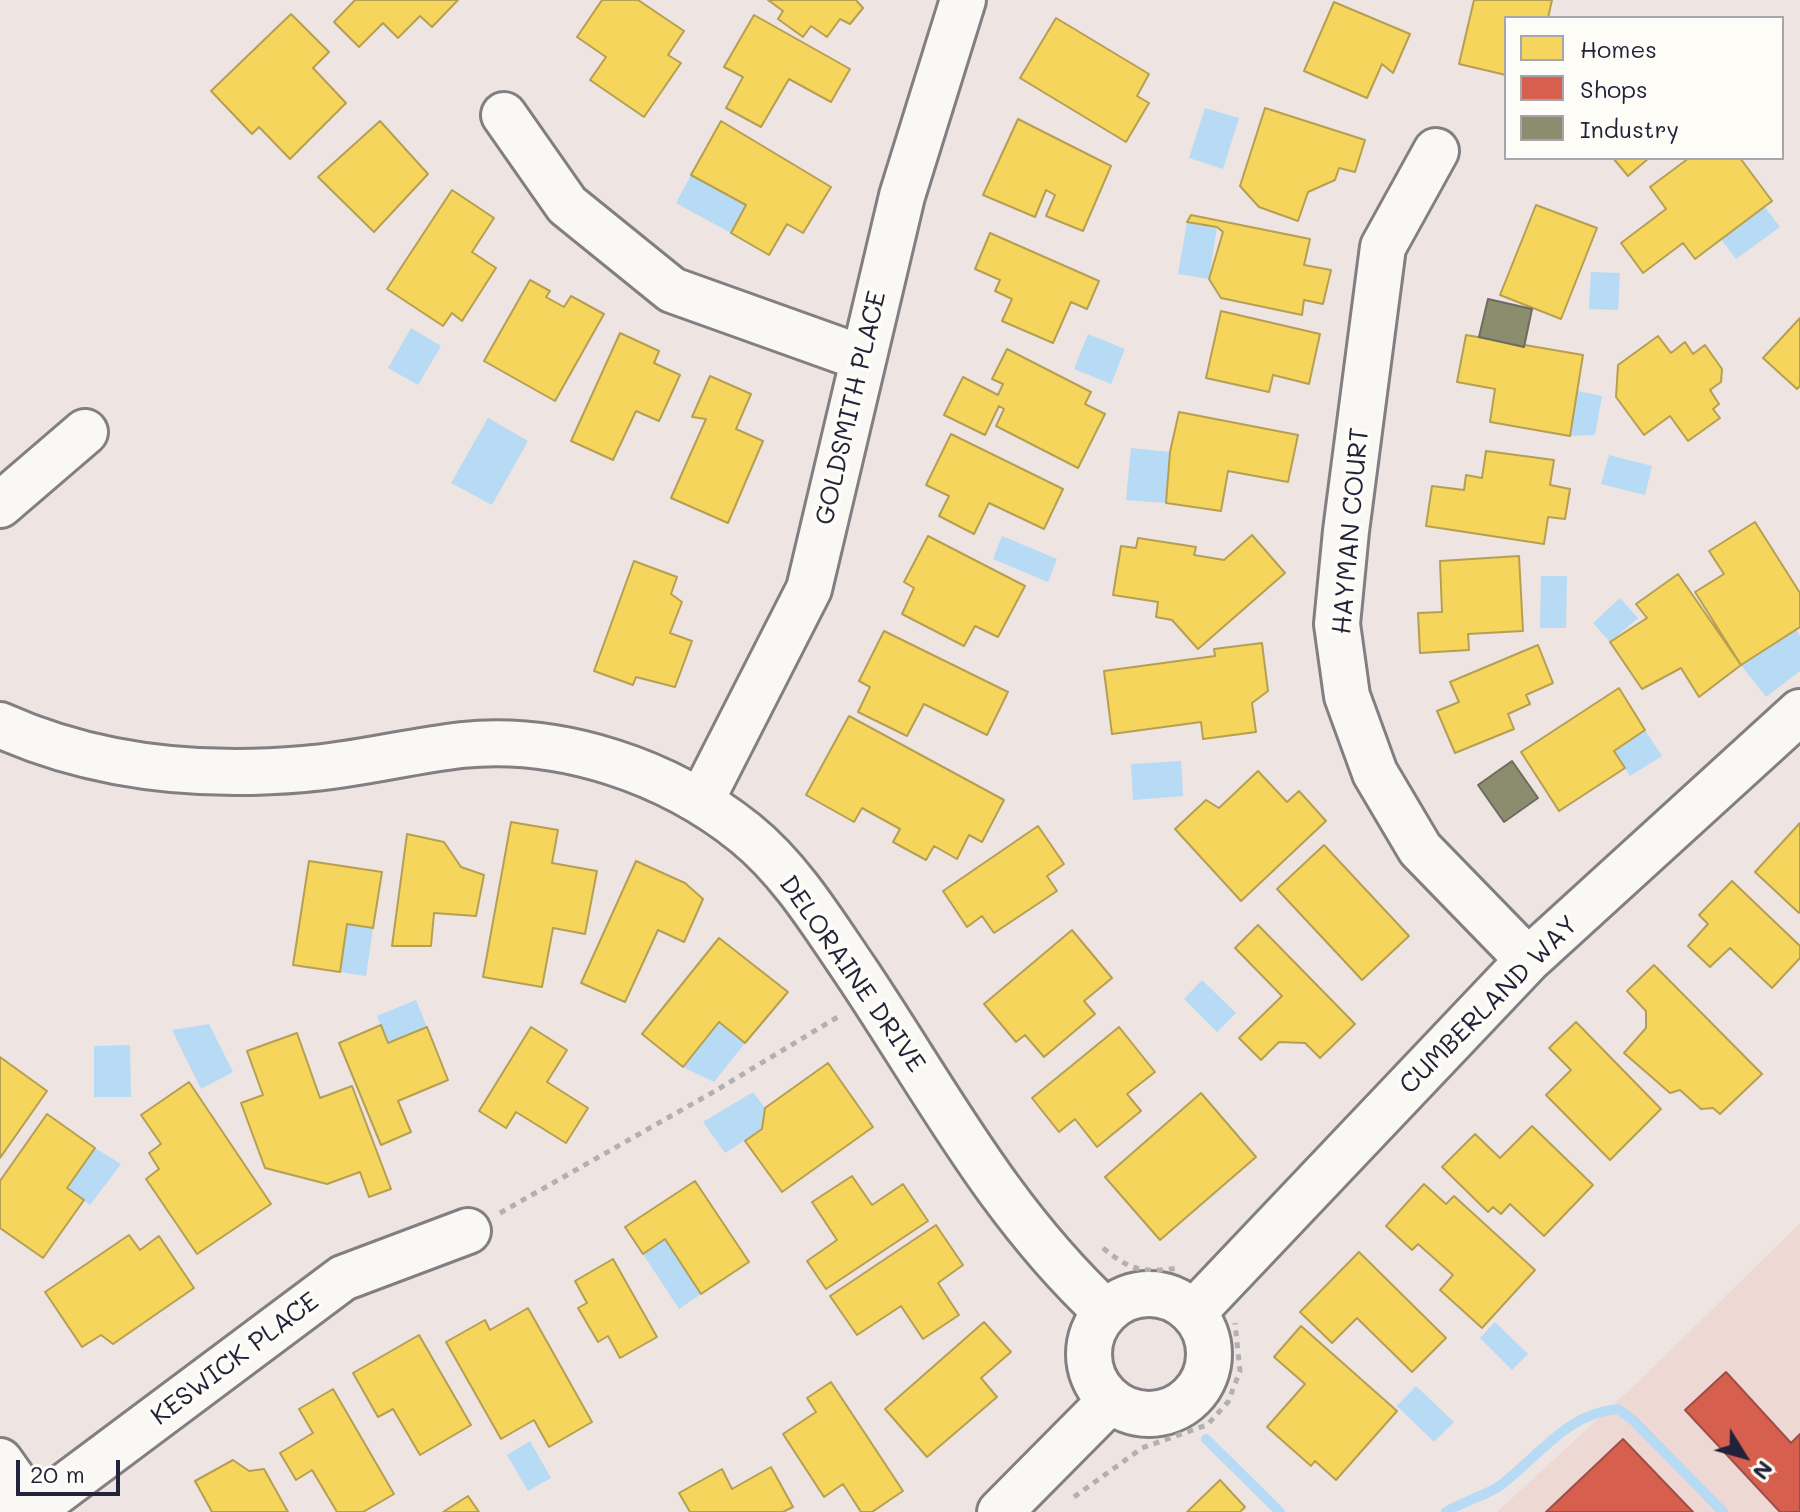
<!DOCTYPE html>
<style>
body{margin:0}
#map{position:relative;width:1800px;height:1512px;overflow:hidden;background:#eee4e1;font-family:Mali,sans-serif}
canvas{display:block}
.legend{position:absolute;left:1504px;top:16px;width:280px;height:144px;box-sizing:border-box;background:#fdfcf7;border:2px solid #a5a5ac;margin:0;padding:10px 14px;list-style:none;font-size:24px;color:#22223b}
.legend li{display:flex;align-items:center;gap:16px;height:40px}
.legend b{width:40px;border:2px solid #a5a5ac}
.north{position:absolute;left:1704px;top:1416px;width:80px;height:80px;-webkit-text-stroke:6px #fdfcf7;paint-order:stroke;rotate:127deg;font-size:22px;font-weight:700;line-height:32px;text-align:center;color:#22223b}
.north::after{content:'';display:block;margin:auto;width:28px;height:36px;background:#22223b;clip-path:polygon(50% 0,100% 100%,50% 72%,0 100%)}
.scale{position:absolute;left:16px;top:1460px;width:104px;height:36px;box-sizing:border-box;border:4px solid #22223b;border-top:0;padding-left:10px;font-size:24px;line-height:28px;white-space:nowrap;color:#22223b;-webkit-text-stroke:6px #fdfcf7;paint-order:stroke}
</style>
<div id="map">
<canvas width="1800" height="1512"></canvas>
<ul class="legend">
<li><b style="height:22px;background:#f6d55c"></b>Homes</li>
<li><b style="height:22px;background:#d6604d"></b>Shops</li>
<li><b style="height:22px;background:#8c8c6e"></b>Industry</li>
</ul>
<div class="north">N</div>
<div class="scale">20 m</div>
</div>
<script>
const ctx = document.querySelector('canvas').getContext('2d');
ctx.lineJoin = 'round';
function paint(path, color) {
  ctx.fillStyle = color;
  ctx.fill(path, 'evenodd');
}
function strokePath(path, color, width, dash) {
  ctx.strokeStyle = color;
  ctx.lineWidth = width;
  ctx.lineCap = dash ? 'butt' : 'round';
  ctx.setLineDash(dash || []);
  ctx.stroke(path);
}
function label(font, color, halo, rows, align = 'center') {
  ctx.font = font + ' Mali,sans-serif';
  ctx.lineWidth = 8;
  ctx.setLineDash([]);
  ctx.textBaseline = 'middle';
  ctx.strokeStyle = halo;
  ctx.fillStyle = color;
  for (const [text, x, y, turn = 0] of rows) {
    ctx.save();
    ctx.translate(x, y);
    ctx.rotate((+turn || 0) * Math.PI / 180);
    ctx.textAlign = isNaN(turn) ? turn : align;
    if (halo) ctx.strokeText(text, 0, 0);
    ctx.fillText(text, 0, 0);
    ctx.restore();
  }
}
paint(new Path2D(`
 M1800,1223v289h-303l142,-131z`), '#edd8d4');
paint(new Path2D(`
 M1205,108l34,10 -16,51 -34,-11z
 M691,175l55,30 -15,28 -55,-30z
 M1765,207l15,20 -44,32 -15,-20z
 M1187,222l30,5 -8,52 -31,-5z
 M1591,272l29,1 -2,37 -29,-1z
 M411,328l30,18 -23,39 -30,-17z
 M1088,334l37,15 -14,35 -37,-15z
 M1573,390l29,6 -7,39 -25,1z
 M488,418l40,23 -36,64 -41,-22z
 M1131,448l39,4 -4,51 -40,-3z
 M1609,455l43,11 -7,29 -44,-11z
 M1002,536l55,23 -9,23 -55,-23z
 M1541,576h26l-1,52h-26z
 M1620,598l18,20 -28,24 -17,-19z
 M1796,629l4,7v35l-34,26 -25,-32z
 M1645,730l17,26 -32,20 -16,-25z
 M1181,761l2,35 -50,4 -2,-36z
 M347,924l26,4 -7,48 -26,-4z
 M1202,980l34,33 -19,19 -33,-33z
 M416,1000l11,27 -39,16 -11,-27z
 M719,1022l26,21 -31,39 -31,-15z
 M209,1024l24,48 -32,17 -29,-59z
 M130,1045l1,52h-37v-51z
 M753,1092l12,16 -3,21 -37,24 -22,-31z
 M95,1148l26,16 -31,41 -23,-17z
 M665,1239l36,55 -22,15 -36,-55z
 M1495,1322l33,32 -16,16 -32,-32z
 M1416,1386l38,36 -20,20 -37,-36z
 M530,1441l21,37 -23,13 -21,-36z`), '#b7daf5');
const homes = new Path2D(`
 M355,0h103l-26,27 -12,-11 -22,22 -15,-15 -24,24 -25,-25z
 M602,0h36l46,31 -16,24 13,8 -37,54 -54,-37 16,-23 -29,-20z
 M768,0h88l7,8 -13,16 -10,-5 -13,18 -16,-11 -8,11 -25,-18 5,-8z
 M1474,0h78l-4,18h-42v57l-47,-11z
 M1334,2l76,32 -17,39 -11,-9 -15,34 -63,-27z
 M291,14l38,38 -16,16 33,35 -56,56 -31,-32 -7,7 -41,-43z
 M754,15l96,54 -19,33 -42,-23 -28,48 -35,-19 17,-31 -19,-10z
 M1056,18l93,56 -12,22 12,7 -23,39 -106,-64z
 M1265,108l100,32 -10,32 -16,-4 -4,12 -27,12 -10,29 -39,-14 -19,-21z
 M1018,119l93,47 -28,65 -37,-15 9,-21 -9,-5 -11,27 -52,-22z
 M380,121l48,53 -54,58 -56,-55z
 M721,121l110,66 -28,46 -16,-9 -18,31 -38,-22 15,-28 -55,-30z
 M1613,158h36l-21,18z
 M1689,158h51l32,43 -77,58 -12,-16 -40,30 -22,-30 45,-34 -16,-22z
 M452,190l42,28 -22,34 24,16 -34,53 -10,-8 -9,13 -56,-37z
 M1536,205l61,23 -36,91 -61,-24z
 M1191,215l119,24 -6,26 27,5 -8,34 -19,-4 -2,15 -81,-17 -12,-19 14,-47 -6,-5 -30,-5z
 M990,233l109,48 -12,28 -16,-7 -18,41 -51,-22 10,-22 -17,-8 5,-11 -25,-11z
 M530,280l20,11 -4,6 18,10 7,-11 33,18 -49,87 -71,-40z
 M1221,311l99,23 -11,50 -36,-9 -4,17 -63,-14z
 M1800,318v68l-3,3 -34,-31z
 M620,333l39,18 -5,12 26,12 -21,46 -23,-10 -23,49 -42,-19z
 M1466,335l117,20 -13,81 -80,-14 5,-33 -38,-7z
 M1658,336l13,17 14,-11 8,12 12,-9 17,24 -1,13 -11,8 9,14 -6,5 7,9 -32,23 -18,-25 -26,19 -28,-38 2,-32z
 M1007,349l84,43 -6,12 20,10 -27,54 -82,-42 8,-17 -5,-3 -14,29 -41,-20 19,-38 35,18 5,-11 -11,-5z
 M710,376l41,18 -15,35 27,12 -35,82 -57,-25 35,-79 -14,-2z
 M1179,412l119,23 -10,47 -60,-11 -7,40 -55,-8 4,-51z
 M951,434l112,55 -19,40 -55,-26 -15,31 -35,-18 10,-20 -23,-11z
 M1486,451l68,9 -4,25 20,4 -5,30 -17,-2 -4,27 -118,-18 6,-40 32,4 2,-15 16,3z
 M1755,522l45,71v34l-59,38 -46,-73 29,-18 -15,-23z
 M1252,535l33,38 -87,76 -26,-29 -16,-3 2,-15 -45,-7 8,-49 15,2 2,-10 58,9 -2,8 30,5z
 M928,536l97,50 -27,51 -23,-11 -11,20 -62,-32 12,-26 -10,-6z
 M1519,556l4,75 -55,3 1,16 -49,3 -2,-40 24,-1 -2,-51z
 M634,561l43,16 -6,17 11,8 -12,31 22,8 -17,46 -39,-10 -3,8 -39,-14z
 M1678,574l63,91 -42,32 -18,-29 -39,21 -32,-47 37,-24 -11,-14z
 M884,631l124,61 -21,43 -63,-31 -17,32 -49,-24 12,-25 -11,-6z
 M1262,643l6,48 -16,12 4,29 -53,7 -2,-17 -89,12 -8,-63 111,-15 -1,-7z
 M1538,645l15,38 -27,12 4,9 -22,10 6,15 -59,24 -18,-42 22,-9 -9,-20z
 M1619,688l26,42 -31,21 11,17 -66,43 -38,-59z
 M849,716l155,84 -22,42 -13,-7 -12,24 -23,-13 -8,14 -33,-18 7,-13 -38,-21 -8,14 -48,-27z
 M1258,771l29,31 12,-11 27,30 -85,80 -66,-72 31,-29 13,8z
 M511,822l47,8 -6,33 45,8 -12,63 -32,-6 -11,59 -59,-10z
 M1800,823v89l-1,1 -44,-41z
 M1038,826l26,38 -17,12 10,15 -63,42 -12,-17 -15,11 -24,-36z
 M407,834l37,8 17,25 23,8 -8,41 -42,-3 -3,33h-39z
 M1324,845l85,91 -47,44 -85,-91z
 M309,861l73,11 -9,56 -26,-4 -7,48 -47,-7z
 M636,861l49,22 18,16 -19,43 -26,-12 -33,72 -44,-19z
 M1732,881l68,65v12l-28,30 -42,-40 -20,19 -22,-21 20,-22 -9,-9z
 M1258,925l97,99 -35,34 -15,-15 -26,-1 -18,18 -22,-22 43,-42 -47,-48z
 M1072,930l40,48 -28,23 11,13 -51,43 -19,-22 -9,7 -32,-38z
 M719,938l69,54 -43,51 -26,-21 -36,45 -41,-33z
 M1654,965l108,109 -42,40 -7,-6 -12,1 -21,-19 -10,3 -46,-40 22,-25v-17l-19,-20z
 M1576,1022l85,87 -51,51 -64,-65 25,-25 -22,-22z
 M381,1025l7,18 39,-16 21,53 -50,21 13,31 -30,13 -42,-102z
 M531,1027l36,23 -20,32 41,26 -22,35 -50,-31 -10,16 -27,-17z
 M1119,1027l36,45 -28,22 14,17 -44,36 -22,-28 -16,13 -27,-34z
 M297,1033l23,65 32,-12 39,103 -22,8 -9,-25 -33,12 -62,-16 -24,-65 22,-8 -16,-44z
 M0,1057l47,34 -47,67z
 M828,1063l45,64 -91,65 -37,-51 17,-12 3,-21z
 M189,1082l82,122 -74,50 -51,-75 13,-10 -10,-16 12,-9 -20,-29z
 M1201,1093l55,64 -96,83 -55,-63z
 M47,1114l48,34 -28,40 17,12 -41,58 -43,-30v-47z
 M1532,1126l61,59 -49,51 -34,-32 -9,10 -8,-7 -5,5 -46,-45 33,-33 25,24z
 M852,1176l20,29 31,-21 25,37 -102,68 -19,-28 30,-21 -25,-38z
 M695,1181l54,81 -48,32 -36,-55 -22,15 -18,-27z
 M1424,1184l22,20 8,-8 81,74 -53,58 -42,-38 13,-15 -35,-31 -6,6 -26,-24z
 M936,1225l27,40 -25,18 21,32 -36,24 -22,-33 -44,29 -27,-39z
 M129,1235l11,15 19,-14 35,52 -81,56 -12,-9 -19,12 -37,-55z
 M1359,1252l87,86 -34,34 -55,-54 -25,25 -32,-31z
 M613,1259l44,78 -37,21 -12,-22 -10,6 -20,-34 9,-5 -12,-22z
 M528,1308l64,114 -43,25 -15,-27 -33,19 -55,-97 39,-22 5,10z
 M984,1322l27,30 -30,26 16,19 -70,60 -42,-48z
 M1301,1326l96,85 -61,69 -21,-19 -4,5 -44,-39 38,-43 -31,-27z
 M419,1335l52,90 -51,30 -27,-46 -15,8 -25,-44z
 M831,1382l72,109 -31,21h-11l-18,-28 -19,13 -41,-63 33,-22 -9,-14z
 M333,1389l61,105 -31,18h-26l-25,-42 -16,10 -16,-27 33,-20 -14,-24z
 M233,1460l16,11 15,-2 24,43h-76l-17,-31z
 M771,1467l22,40 -10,5h-93l-11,-19 43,-24 10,20z
 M1220,1480l25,27 -5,5h-53z
 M468,1496l11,16h-36z`);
paint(homes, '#f6d55c');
strokePath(homes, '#b69f52', 2);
const shops = new Path2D(`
 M1726,1372l65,71 9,-9v78h-20l-95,-102z
 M1623,1439l70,73h-147z`);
paint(shops, '#d6604d');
strokePath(shops, '#a04d48', 2);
const industry = new Path2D(`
 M1488,299l44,10 -8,38 -45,-10z
 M1512,761l26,37 -34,24 -26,-37z`);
paint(industry, '#8c8c6e');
strokePath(industry, '#6c6c5f', 2);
strokePath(new Path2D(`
 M1206,1439l74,73
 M1446,1512c17,-11 42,-17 55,-27 38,-29 66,-72 117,-76l16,12 89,91`), '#b7daf5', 10);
const minor = new Path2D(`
 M504,115l63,90 105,85 190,68
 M1436,151l-53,96 -37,284 -9,93 10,72 28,77 45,76 108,111
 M0,505l85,-73
 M0,725c96,43 201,53 304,44 53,-4 105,-18 158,-24 99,-10 206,26 283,88 47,38 79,92 112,140 81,121 141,238 249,339
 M701,801l108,-212 93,-393 61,-196
 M1089 1354a60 60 0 1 1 120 0a60 60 0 1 1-120 0Z
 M1193,1313l335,-353 272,-248
 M0,1461l34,48
 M17,1512l17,-3 309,-231 125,-47
 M1000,1512l110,-111`);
strokePath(minor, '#827e81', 50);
strokePath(new Path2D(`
 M500,1213l215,-122 126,-76
 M1103,1248c28,23 40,25 76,20
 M1074,1497l68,-49 65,-23 21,-23 12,-31 -5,-48`), '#b2b0b2', 5, [6, 6]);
strokePath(minor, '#f9f8f5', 44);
label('26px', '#22223b', '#fdfcf7', [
 ["GOLDSMITH PLACE",851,408,-77],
 ["HAYMAN COURT",1351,531,-85],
 ["DELORAINE DRIVE",852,974,55],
 ["CUMBERLAND WAY",1489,1005,-45],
 ["KESWICK PLACE",235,1359,-37]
]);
</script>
